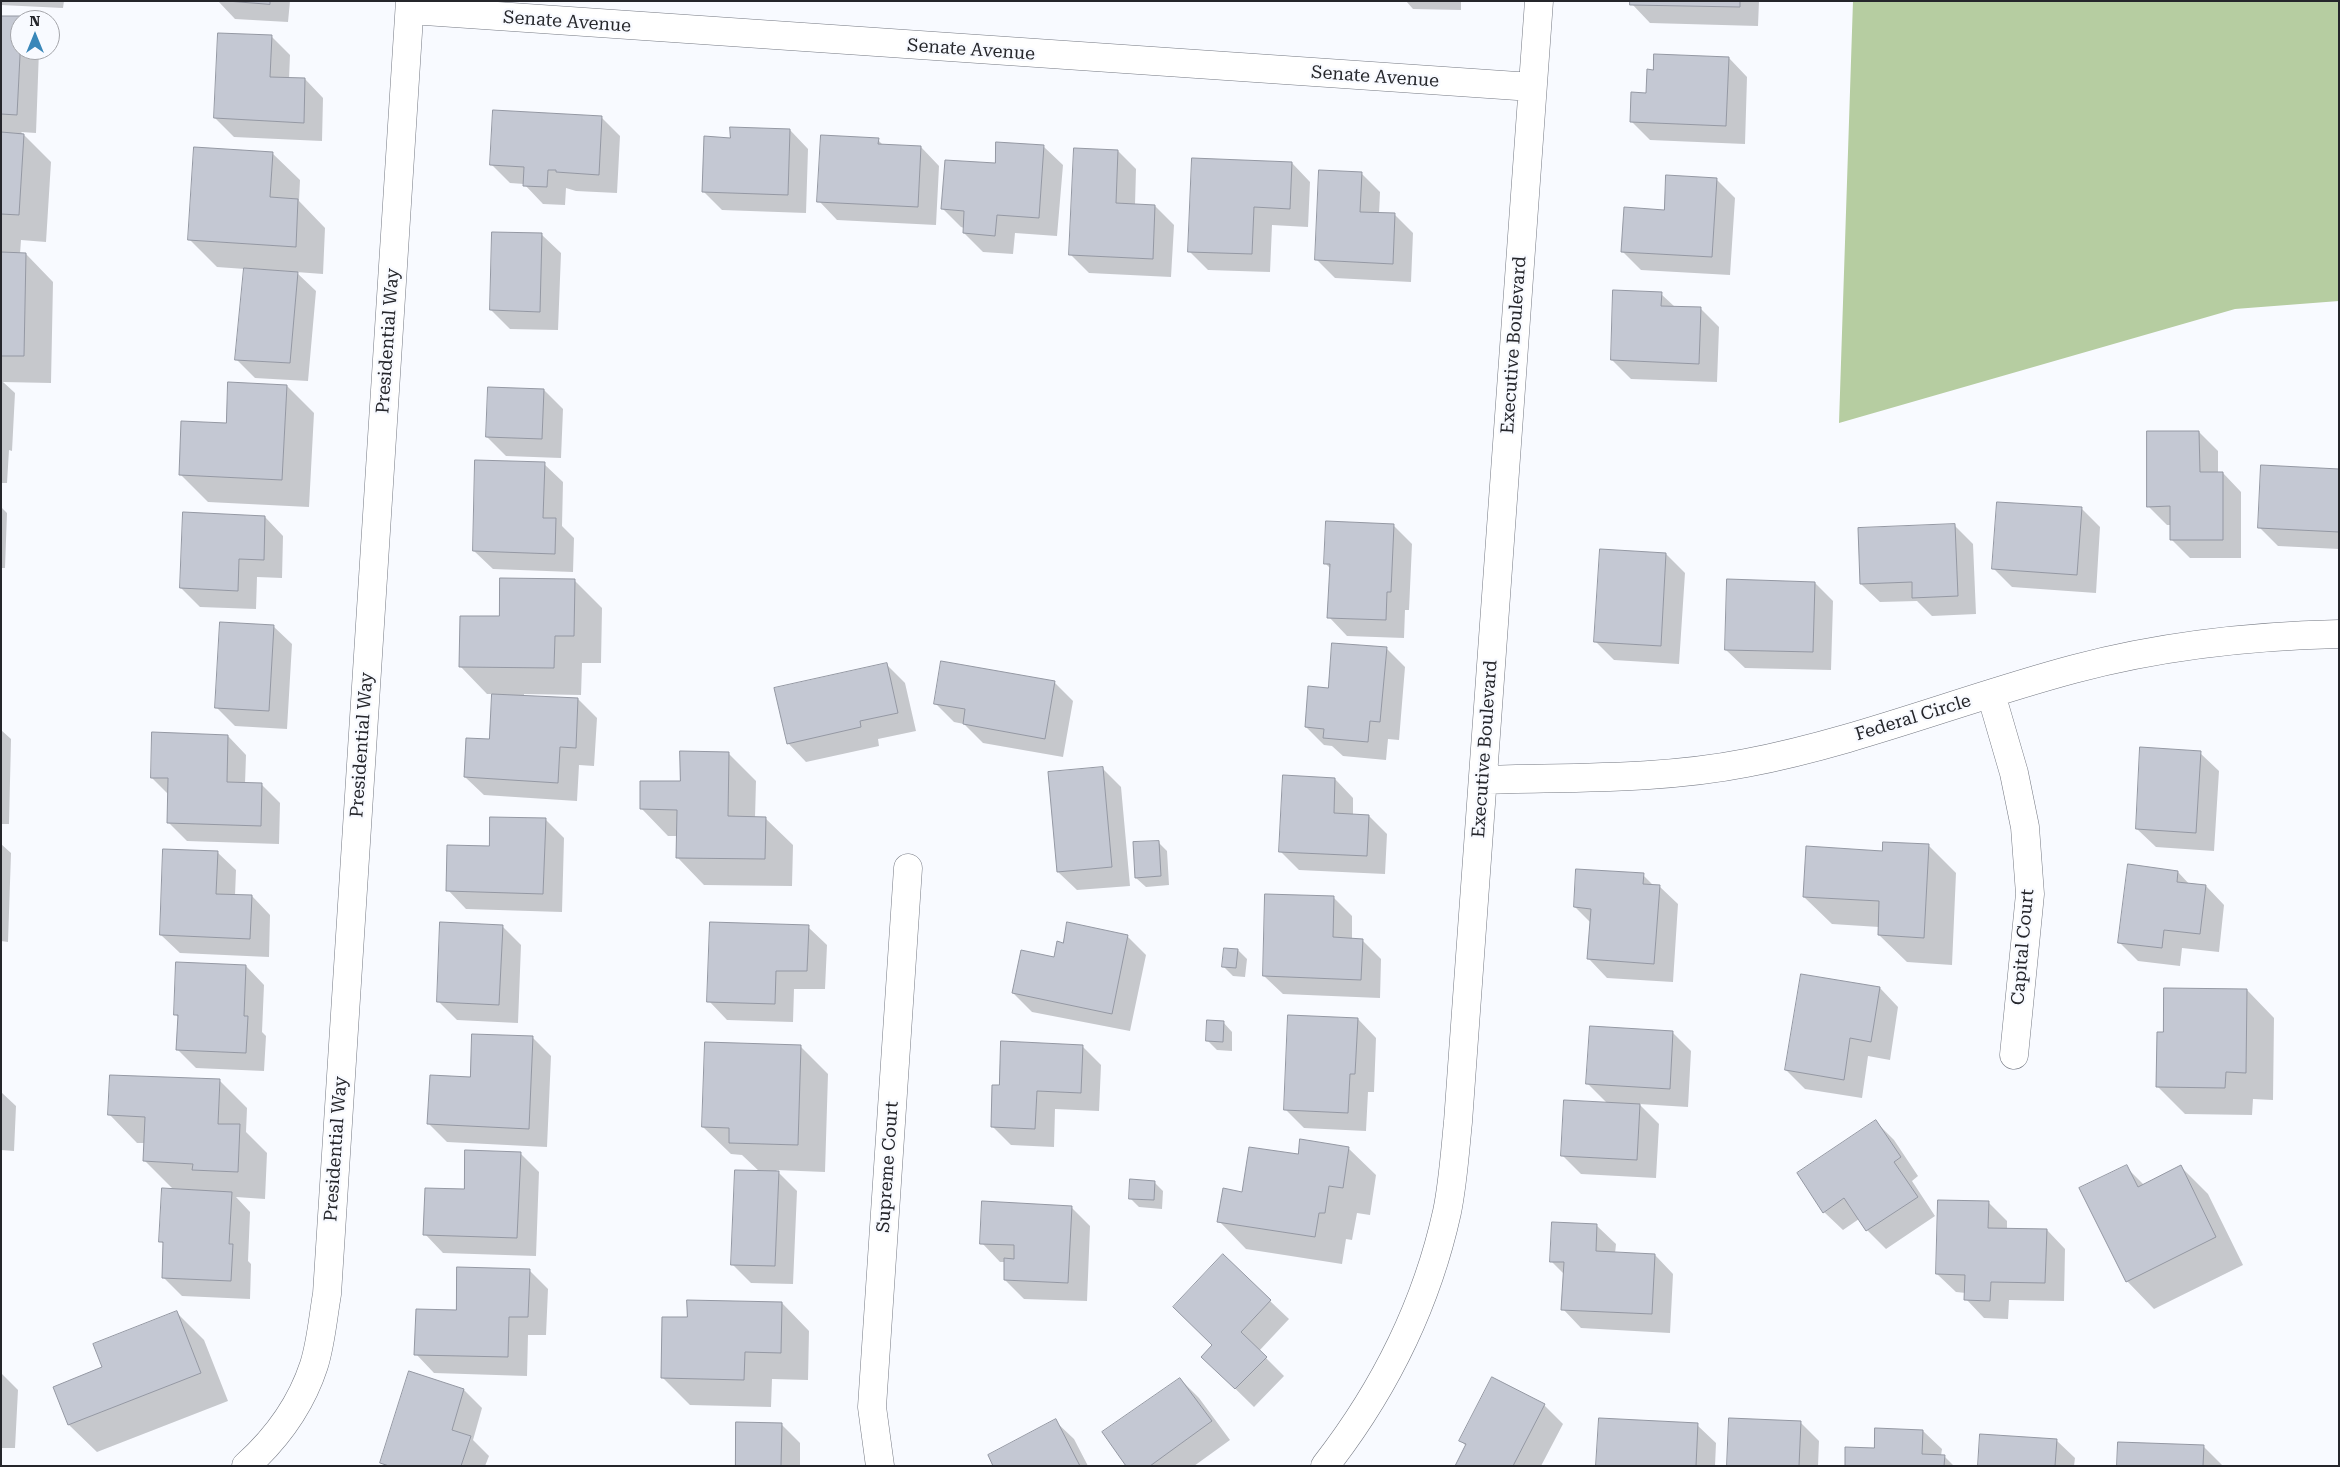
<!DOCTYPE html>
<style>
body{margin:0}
#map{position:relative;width:2340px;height:1467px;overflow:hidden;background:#f8faff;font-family:"Roboto Serif",serif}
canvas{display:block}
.frame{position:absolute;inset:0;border:2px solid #25262b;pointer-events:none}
.north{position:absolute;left:10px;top:10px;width:50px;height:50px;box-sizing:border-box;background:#f8faff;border:1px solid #a4a5aa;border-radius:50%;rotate:0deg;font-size:14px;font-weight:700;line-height:20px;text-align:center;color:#25262b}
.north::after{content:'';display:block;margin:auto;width:18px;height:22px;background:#3987b9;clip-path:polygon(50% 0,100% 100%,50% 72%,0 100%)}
</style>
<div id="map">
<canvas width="2340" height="1467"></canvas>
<div class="frame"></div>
<div class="north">N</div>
</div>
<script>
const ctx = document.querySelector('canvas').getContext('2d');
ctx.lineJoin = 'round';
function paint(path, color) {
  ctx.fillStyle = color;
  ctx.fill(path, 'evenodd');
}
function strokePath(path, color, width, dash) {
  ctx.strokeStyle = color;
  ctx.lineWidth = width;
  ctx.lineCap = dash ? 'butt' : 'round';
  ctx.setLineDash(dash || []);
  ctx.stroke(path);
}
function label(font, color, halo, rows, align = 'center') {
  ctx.font = font + ' "Roboto Serif",serif';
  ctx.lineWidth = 4.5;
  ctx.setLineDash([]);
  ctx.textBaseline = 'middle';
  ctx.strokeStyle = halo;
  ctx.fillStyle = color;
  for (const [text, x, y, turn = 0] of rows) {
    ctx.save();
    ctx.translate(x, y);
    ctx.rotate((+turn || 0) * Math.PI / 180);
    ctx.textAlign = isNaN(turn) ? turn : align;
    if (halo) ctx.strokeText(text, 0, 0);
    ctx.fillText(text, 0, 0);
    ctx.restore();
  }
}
paint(new Path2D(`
 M1853,1h486v300l-104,8 -396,114z`), '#b6cda1');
paint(new Path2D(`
 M1,1h63l-1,7 -62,-3z
 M218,1h72l-2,21 -53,-3z
 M1406,1h55v9l-48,-1z
 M1632,1h127l-1,25 -108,-3 -18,-19z
 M1,17l20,1 2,2h-3v30h19l-3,83 -15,-1 30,30 -5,80 -25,-2 -1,14h6l27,28 -2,101 -48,-1 12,11 -3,58 -3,-1 -2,33h-6z
 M271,36l19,19 -1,24h16l18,19 -1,43 -88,-4 -19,-19z
 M1729,58l18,19 -2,67 -95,-4 -19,-19 17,-27 6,-23z
 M602,118l18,18 -3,57 -41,-2 -10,-3 -1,17 -22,-1 -19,-20 -14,-1 -19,-19z
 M790,130l18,19 -2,64 -84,-3 -19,-19z
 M878,140l6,6 37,1 18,19 -3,59 -99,-5 -18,-19z
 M997,143l47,4 19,18 -6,71 -42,-3 -2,21 -30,-2 -19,-19v-5l-3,-1 -18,-18 53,-44z
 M1118,151l18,18 -1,36 20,1 19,19 -3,52 -82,-4 -19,-19z
 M272,153l28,27 -1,21 26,27 -2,46 -27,-2 20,19 -8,90 -53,-3 -19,-19 9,-90 -28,-2 -27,-27z
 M1292,163l18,19 -2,45 -36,-2 -2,47 -62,-2 -19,-19z
 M1361,173l19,19 -1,22 16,1 18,18 -2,49 -76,-4 -19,-19z
 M1716,179l19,19 -5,77 -89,-5 -19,-19 43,-40z
 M542,235l19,18 -3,77 -48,-1 -19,-19z
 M1661,294l14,13 25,1 19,19 -2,55 -86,-3 -19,-19z
 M287,386l27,27 -5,94 -101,-5 -28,-28z
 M544,390l19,19 -2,49 -55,-2 -19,-19z
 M2199,432l19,19v22h5l18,19v66h-51l-19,-19v-14h-4l-19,-19z
 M544,464l19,18 -1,44 12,12 -1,34 -80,-3 -19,-18z
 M2339,470v79l-61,-3 -18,-18z
 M1,507l6,6 -2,55h-4z
 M2082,509l18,18 -4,66 -84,-6 -18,-18z
 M265,517l18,19 -1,42 -25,-1 -1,32 -56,-2 -19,-19z
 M1393,525l19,19 -3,66h-4l-1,28 -57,-2 -18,-19 2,-48 -6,-6z
 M1954,525l19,19 3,70 -44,2 -15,-15 -37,1 -19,-18z
 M1601,550l65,4 19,19 -6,91 -65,-4 -19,-19z
 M575,581l27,27 -1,55h-19l-1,32 -57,-1v3l54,2 19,19 -3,48 -15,-1 -2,36 -93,-6 -19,-18 25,-37 3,-46h-6l-27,-28 41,-48z
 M1815,583l18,18 -2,69 -86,-2 -19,-18z
 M273,626l19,18 -5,85 -52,-3 -19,-19z
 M1386,648l19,19 -6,73 -11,-1 -2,21 -43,-4 -11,-10 -8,-1 -18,-18 23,-38z
 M886,664l19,19 11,48 -38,8 1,7 -73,16 -18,-19z
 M1054,682l19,19 -10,56 -80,-14 -19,-19 -10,-2 -19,-19z
 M1,730l10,9 -2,85h-8z
 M228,736l18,19 -1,29 17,1 18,18 -1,41 -92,-3 -19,-19 1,-27 -17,-17z
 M728,753l28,28 -1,37h10l28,27 -1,41 -88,-1 -27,-28v-21h-9l-27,-28z
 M2200,753l19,18 -5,80 -58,-4 -19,-18z
 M1102,768l19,19 9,99 -53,4 -19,-18z
 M1335,779l18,19v17l16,1 18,18 -2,40 -86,-4 -19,-19z
 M545,819l19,19 -2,74 -96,-3 -18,-19z
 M1158,842l9,9 2,34 -23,2 -10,-9z
 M1,844l10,9 -3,89 -7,-1z
 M1929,846l27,27 -4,92 -45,-3 -28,-27v-8l-47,-3 -28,-27 79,-45z
 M217,852l19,18 -1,26h17l18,19 -1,42 -89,-4 -19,-18z
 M2178,872l12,13 16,1 18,19 -5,47 -37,-4 -2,18 -42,-5 -19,-19z
 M1643,875l11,11h5l19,18 -5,78 -66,-4 -18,-19 2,-36 -16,-16z
 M1334,898l18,18v23l10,1 19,19 -1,39 -97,-4 -19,-18z
 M502,926l19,19 -3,78 -61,-3 -19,-19z
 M808,927l19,18 -2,44h-31l-1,33 -66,-2 -18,-19z
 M1127,936l19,19 -16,76 -98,-19 -19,-19 42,-35 8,-14z
 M1238,950l9,9 -2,18 -12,-1 -9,-9z
 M246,966l18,19 -2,47 4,4 -2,35 -68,-3 -19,-19 2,-31 -4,-4z
 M1802,975l78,13 18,19 -8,53 -22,-4 -6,42 -57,-9 -19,-19z
 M2247,990l27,28 -1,82 -20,-1 -1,16 -67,-1 -27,-27 6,-53z
 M1358,1019l18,19 -2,54h-6l-2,39 -62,-3 -19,-19z
 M1223,1022l9,10v19l-15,-1 -9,-9z
 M1672,1032l19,19 -3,56 -49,-3 20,20 -3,54 -75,-4 -19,-19 45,-52 -19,-19z
 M533,1038l18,18 -4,91 -100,-5 -19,-19z
 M800,1046l28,28 -3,98 -49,-2 21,21 -4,93 -42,-1 -19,-19 28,-92 -18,-17 -11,-1 -28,-27z
 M1082,1046l19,19 -2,46 -44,-2 -1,38 -43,-2 -19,-19 9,-40z
 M220,1081l27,27 -1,24 21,21 -2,46 -29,-2 14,15 -2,49 3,3 -1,35 -68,-3 -19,-19 2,-32 -5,-4 14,-51 -29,-29v-18h-8l-27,-28z
 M1,1092l15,14 -2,45 -13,-1z
 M1875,1121l19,19 24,36 -6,5 23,35 -49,33 -19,-19 -8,-11 -16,11 -19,-18z
 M1348,1148l28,27 -6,40 -13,-2 -5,27 -6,-1 -4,25 -96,-15 -27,-28 24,-28 56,-37z
 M520,1153l19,19 -3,84 -93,-3 -18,-19 40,-44z
 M2126,1167l18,18 37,-18 27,27 35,71 -89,44 -27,-28z
 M1154,1182l9,9 -1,18 -23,-2 -9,-9z
 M1988,1202l19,19v8l40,1 18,19 -1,52 -55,-1 -1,19 -24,-1 -18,-19v-6l-10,-1 -19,-18z
 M1071,1207l19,19 -3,75 -63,-2 -19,-19v-18h-5l-18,-19z
 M1553,1224l44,2 19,18 -1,10 40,1 18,19 -3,59 -89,-5 -18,-19 2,-34 -14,-14z
 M529,1270l19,19 -2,46h-18l-1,41 -93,-3 -18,-19 41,-42z
 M1270,1301l19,18 -30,32 25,25 -30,31 -51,-50z
 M782,1303l27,28 -1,49 -36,-1 -1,28 -81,-2 -28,-28 26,-58z
 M176,1312l28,28 24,61 -131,51 -28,-27 -14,-38 49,-19z
 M1,1373l17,17 -3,58h-14z
 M1180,1379l19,19 31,42 -36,26h-66z
 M464,1390l18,18 -9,32 16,16 -4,10h-100l-4,-4z
 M1544,1405l19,19 -22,42h-85l10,-20 -6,-6z
 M1055,1421l19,18 14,27h-93z
 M1800,1422l19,19 -1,25h-90z
 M782,1425l18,18v23h-64z
 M1697,1425l19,18 -1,23h-118z
 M1923,1431l19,18 -1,7h3l10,10h-108l29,-17z
 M2056,1440l19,18 -1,8h-95z
 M2203,1446l20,20h-105z`), '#0003');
const building = new Path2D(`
 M227,1h43v3z
 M1630,1h110v6l-110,-2z
 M1,16h21l-5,99 -16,-1z
 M218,33l54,2 -2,42 35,1 -1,45 -90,-5z
 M1654,54l75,3 -3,69 -96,-4 1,-30 15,1 1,-24 6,1z
 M493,110l109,6 -3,59 -43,-3v-2h-8l-1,17 -24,-1 1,-19 -34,-2z
 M730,127l60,2 -2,66 -86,-3 2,-56 26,2z
 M1,132l23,2 -5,81 -18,-1z
 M821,135l58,3 -1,6 43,2 -3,61 -101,-5z
 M996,142l48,3 -5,73 -42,-3 -2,21 -32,-3 1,-22 -23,-2 4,-49 50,3z
 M194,147l79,5 -3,45 28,2 -2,48 -108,-7z
 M1074,148l44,2 -2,53 39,2 -2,54 -84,-4z
 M1192,158l100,4 -2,47 -36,-2 -2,47 -64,-2z
 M1319,170l43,2 -2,40 35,1 -2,51 -78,-4z
 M1666,175l51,3 -5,79 -91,-5 3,-45 40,3z
 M492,232l50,1 -2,79 -50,-2z
 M1,252l25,1 -2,103h-23z
 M244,268l54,4 -8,91 -55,-3z
 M1613,290l49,2 -1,14 40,1 -2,57 -88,-4z
 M228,382l59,3 -5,95 -103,-5 2,-54 45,2z
 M488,387l56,2 -2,50 -56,-2z
 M2147,431h52l1,41h23v68h-53v-34l-23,1z
 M475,460l70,2 -2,56h13l-1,36 -82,-3z
 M2261,465l78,4v63l-81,-4z
 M1997,502l85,5 -5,68 -85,-6z
 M183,512l82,4 -1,44 -25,-1 -1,32 -58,-3z
 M1326,521l68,3 -3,68h-4l-1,28 -59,-2 3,-54h-6z
 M1955,524l3,72 -46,2v-16l-52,2 -2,-56z
 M1600,549l66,4 -5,93 -67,-4z
 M500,578l75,1 -1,57h-19l-1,32 -95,-1 1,-51h39z
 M1727,579l88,3 -2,70 -88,-2z
 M220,622l54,3 -5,86 -54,-3z
 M1332,643l55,4 -7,75 -10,-1 -2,21 -45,-4 1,-9 -19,-2 3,-41 20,2z
 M941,661l114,20 -10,58 -82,-15 2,-15 -31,-5z
 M887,663l11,50 -38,8 1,6 -74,17 -13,-56z
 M492,694l86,4 -2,50 -16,-1 -2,36 -94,-6 2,-39 23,1z
 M152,732l76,3 -1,47 35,1 -1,43 -94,-3 1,-45h-17z
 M2140,747l61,4 -5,82 -60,-4z
 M680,751l49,1 -1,64 38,1 -1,42 -89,-1 1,-48 -37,-1v-28h40z
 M1103,767l9,100 -55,5 -9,-100z
 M1283,775l52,3 -1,35 35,2 -2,41 -88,-4z
 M490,817l56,1 -3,76 -97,-3 1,-46 42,1z
 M1159,841l2,35 -26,2 -2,-36z
 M1883,842l46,2 -5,94 -46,-3 1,-34 -76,-4 3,-51 76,5z
 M163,849l55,2 -2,43 36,1 -2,44 -90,-4z
 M2128,864l50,7 -1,11 29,3 -6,49 -36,-4 -2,18 -44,-5z
 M1576,869l68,4 -1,11 17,1 -6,79 -67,-5 4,-50 -17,-2z
 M1265,894l69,2 -1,41 30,2 -2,41 -98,-4z
 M440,922l63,3 -4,80 -62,-3z
 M710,922l99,3 -2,46h-31l-1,33 -68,-2z
 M1067,922l61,13 -16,79 -100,-21 9,-43 33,7 3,-16 6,2z
 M1224,948l14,1 -2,19 -14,-1z
 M176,962l70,3 -2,51h4l-2,37 -70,-3 2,-35h-4z
 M1801,974l79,13 -9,55 -21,-4 -6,42 -59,-10z
 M2164,988l83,1 -1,84 -20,-1 -1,16 -69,-1 1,-55h6z
 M1288,1015l70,3 -3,56h-5l-2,39 -64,-3z
 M1207,1020l17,1 -1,21 -17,-1z
 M1590,1026l83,5 -3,58 -84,-5z
 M472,1034l61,2 -4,93 -102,-5 3,-49 40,2z
 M1001,1041l82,4 -2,48 -44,-2 -2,38 -44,-2 1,-42h7z
 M705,1042l96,3 -3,100 -69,-2v-15l-27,-1z
 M110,1075l110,4 -2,45h22l-2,48 -46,-2 1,-6 -50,-3 2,-44 -37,-2z
 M1564,1100l76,4 -3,56 -76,-4z
 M1876,1120l25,37 -7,5 24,35 -52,34 -22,-33 -21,15 -26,-40z
 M1300,1139l49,8 -6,41 -14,-2 -4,27h-6l-4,24 -98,-15 6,-34 19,4 7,-45 49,7z
 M465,1150l56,2 -4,86 -94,-3 2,-47 39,1z
 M2127,1165l11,22 43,-22 35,72 -90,45 -47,-94z
 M735,1170l44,1 -4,95 -44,-1z
 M1130,1179l25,2 -1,19 -25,-1z
 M162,1188l70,4 -3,52h4l-2,37 -69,-3 1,-36h-4z
 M1938,1200l51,1 -1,27 59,1 -2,54 -54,-1 -1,19 -26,-1 1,-25 -29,-1z
 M982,1201l90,5 -4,77 -64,-3v-22l10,1v-14l-34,-1z
 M1552,1222l45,2 -1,27 59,3 -3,60 -91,-4 3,-48h-14z
 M1223,1254l48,46 -30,32 26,25 -32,32 -34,-32 11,-12 -39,-38z
 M457,1267l73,2 -2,48h-19l-1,40 -94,-2 2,-46 40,1z
 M687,1300l95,2 -1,51 -36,-1 -1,28 -83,-2 1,-61h25z
 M177,1311l24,62 -133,52 -15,-38 49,-20 -9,-23z
 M409,1371l55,18 -12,41 19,6 -10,30h-72l-9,-3z
 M1492,1377l53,27 -32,62h-58l11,-22 -7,-3z
 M1180,1378l32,43 -62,45h-24l-24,-34z
 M1599,1418l99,5 -2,43h-100z
 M1729,1418l72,3 -2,45h-72z
 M1056,1419l24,47h-87l-5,-11z
 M736,1422l46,1 -1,43h-101h55z
 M1875,1428l48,2 -1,24 23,1 -1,11h-99v-19l29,1z
 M1980,1434l77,5 -2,27h-77z
 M2118,1442l86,3 -1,21h-86z`);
paint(building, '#c4c8d3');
strokePath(building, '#9498a3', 1);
const minor = new Path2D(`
 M410,10l1122,77
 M1991,694l23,79 11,54 5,67 -16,161
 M1483,780c87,-3 177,0 263,-17 111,-21 219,-65 328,-94 86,-23 176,-33 265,-35
 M246,1466c31,-28 55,-61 68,-101 7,-22 9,-48 13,-71l83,-1293
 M880,1466l-8,-59 36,-539
 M1325,1466c60,-77 101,-159 122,-254 6,-29 8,-61 11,-90l81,-1121`);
strokePath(minor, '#757983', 29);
strokePath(minor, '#fff', 28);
label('18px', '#25262b', '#f8faff', [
 ["Senate Avenue",567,22,4],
 ["Senate Avenue",971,50,4],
 ["Senate Avenue",1375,77,4],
 ["Presidential Way",388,341,-86],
 ["Executive Boulevard",1514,345,-86],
 ["Federal Circle",1913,718,-17],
 ["Presidential Way",362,745,-86],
 ["Executive Boulevard",1485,749,-86],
 ["Capital Court",2023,947,-85],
 ["Presidential Way",336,1149,-86],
 ["Supreme Court",888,1167,-86]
]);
</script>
